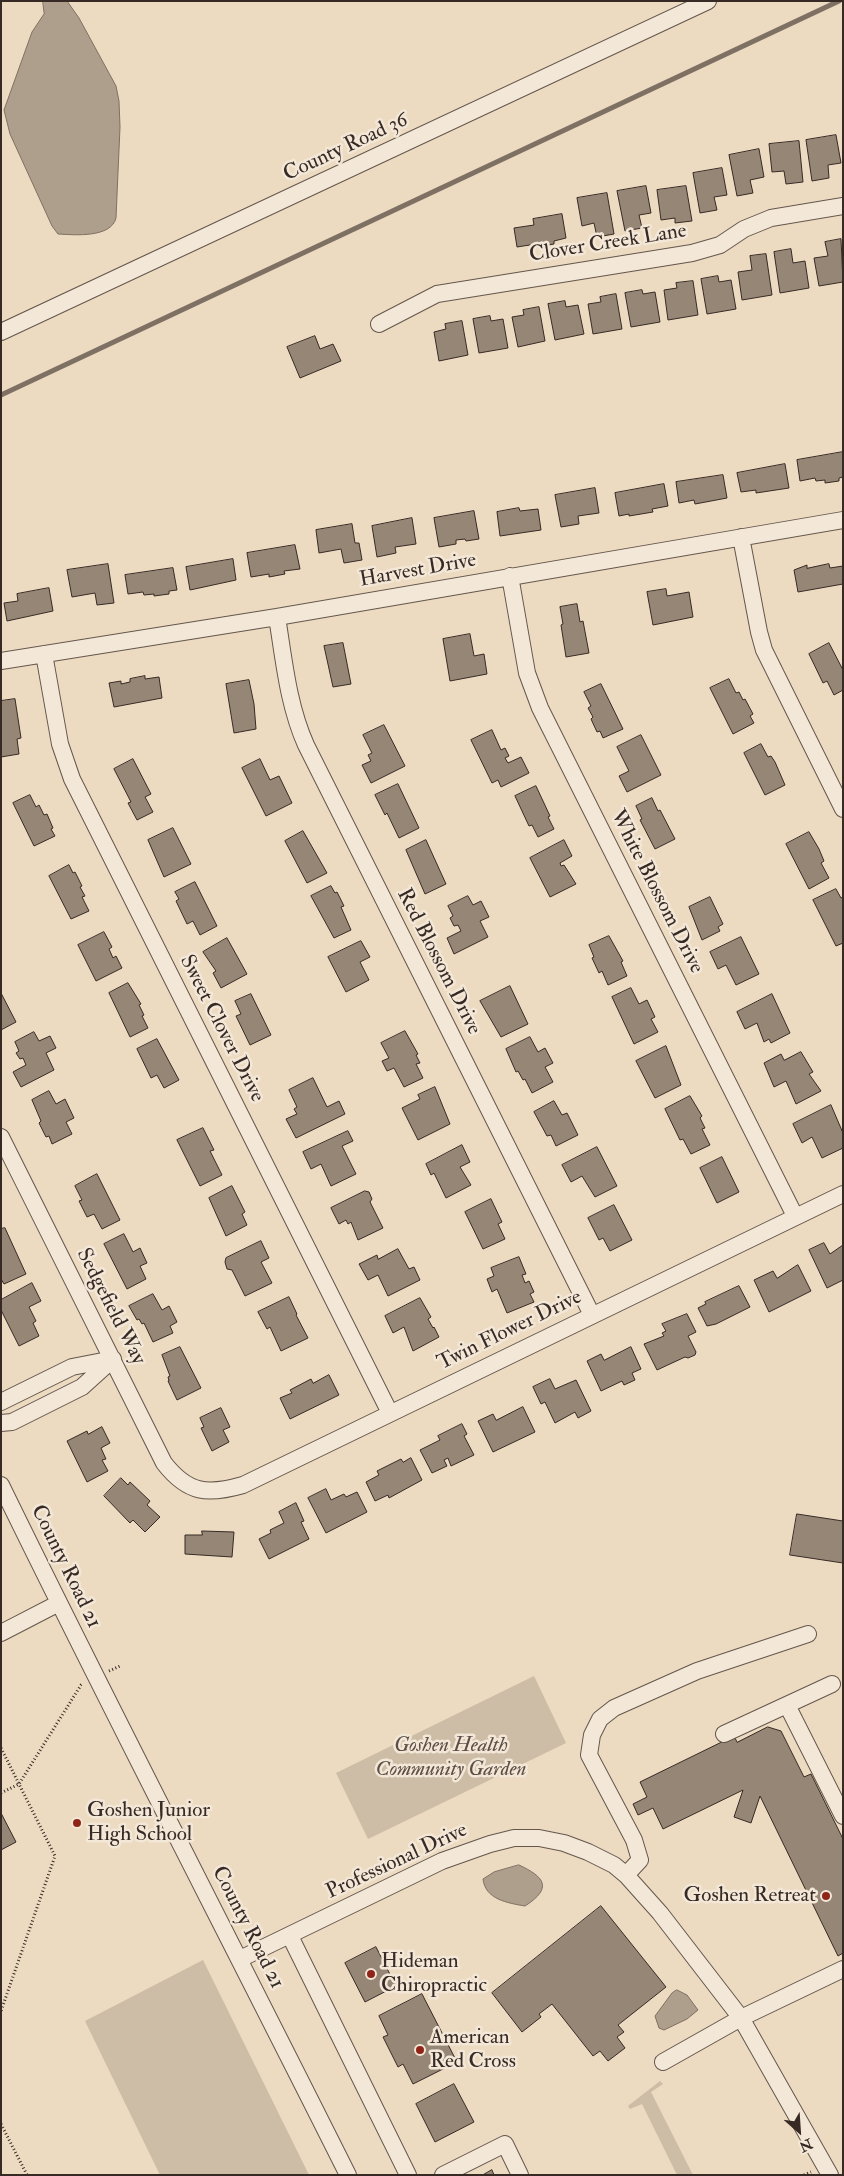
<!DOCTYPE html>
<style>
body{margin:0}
#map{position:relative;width:844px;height:2176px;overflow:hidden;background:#ecdac1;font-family:"IM FELL Double Pica",serif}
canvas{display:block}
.frame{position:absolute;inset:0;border:2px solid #372a25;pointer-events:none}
.north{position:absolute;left:774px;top:2106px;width:50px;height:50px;-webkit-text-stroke:4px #f3e7d7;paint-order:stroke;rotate:154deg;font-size:14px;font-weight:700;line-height:20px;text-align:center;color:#372a25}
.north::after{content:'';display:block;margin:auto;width:18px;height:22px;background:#372a25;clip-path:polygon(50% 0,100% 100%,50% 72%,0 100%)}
</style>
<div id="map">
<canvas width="844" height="2176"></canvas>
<div class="frame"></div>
<div class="north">N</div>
</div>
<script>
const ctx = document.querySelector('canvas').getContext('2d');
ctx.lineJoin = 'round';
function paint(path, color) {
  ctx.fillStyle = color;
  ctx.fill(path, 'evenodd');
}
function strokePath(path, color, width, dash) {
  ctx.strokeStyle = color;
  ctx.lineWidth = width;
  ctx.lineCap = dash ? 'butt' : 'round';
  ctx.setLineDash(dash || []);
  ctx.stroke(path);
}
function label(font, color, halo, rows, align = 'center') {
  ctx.font = font + ' "IM FELL Double Pica",serif';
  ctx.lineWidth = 5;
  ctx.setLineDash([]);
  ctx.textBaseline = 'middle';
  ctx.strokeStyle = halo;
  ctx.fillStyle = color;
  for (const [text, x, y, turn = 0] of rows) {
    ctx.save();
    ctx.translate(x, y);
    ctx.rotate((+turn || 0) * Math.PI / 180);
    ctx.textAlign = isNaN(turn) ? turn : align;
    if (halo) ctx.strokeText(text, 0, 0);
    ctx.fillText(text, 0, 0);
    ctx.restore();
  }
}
paint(new Path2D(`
 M534,1676l32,67 -198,96 -32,-66z
 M203,1960l106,215h-149l-75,-154z
 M660,2081l3,3 -12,8 42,83h-16l-35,-71 -12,5 -2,-3z`), '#cdbca6');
const water = new Path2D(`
 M43,1h24l12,17 37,68 3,15 1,26 -4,91c-5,20 -41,17 -58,16l-6,-8 -42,-92 -6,-24 28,-78 12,-18z
 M519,1865c26,12 34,23 6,41 -18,-3 -40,-7 -42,-27l11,-7z
 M677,1990l10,5 11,15 -11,9 -23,11 -5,-2 -4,-12 17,-23z`);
paint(water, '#ae9e8c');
strokePath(water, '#7e7063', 1);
strokePath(new Path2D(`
 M1,395l838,-394`), '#7e7063', 5);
const building = new Path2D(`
 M836,135l5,28 -13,2 1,13 -17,3 -6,-41z
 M799,141l4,41 -17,2 -2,-13 -12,1 -3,-28z
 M759,149l5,28 -14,3 3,13 -16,3 -8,-41z
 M722,168l5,27 -13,2 3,13 -17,3 -7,-40z
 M646,186l5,27 -12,2 3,13 -17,3 -8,-40z
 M686,186l6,35 -17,2v-5l-14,2 -4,-30z
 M607,193l7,41 -17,3 -3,-14 -12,3 -5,-28z
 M562,214l4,24 -12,3v3l-17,3 -1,-3 -19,3 -3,-19 20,-3 -1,-6z
 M841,239l2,43 -24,4 -5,-28 14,-2 -3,-14z
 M791,249l2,14 12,-2 4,27 -29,5 -6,-41z
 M766,254l6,41 -30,5 -4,-28 14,-2 -2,-14z
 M718,276l1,6 12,-2 5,29 -29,5 -6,-35z
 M693,281l5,34 -30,5 -4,-30 13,-2 -1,-5z
 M642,290l1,4 12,-2 5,30 -29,5 -6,-34z
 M616,294l6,35 -29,5 -5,-30 13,-2 -1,-5z
 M565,301l1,6 12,-2 6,29 -29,6 -7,-36z
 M539,307l6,34 -27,6 -6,-30 12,-2 -1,-5z
 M490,316l1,5 12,-2 5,29 -29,5 -6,-34z
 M462,321l6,34 -29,6 -5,-29 12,-3 -1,-5z
 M315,336l5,13 13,-5 8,17 -41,17 -13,-31z
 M843,452v25l-4,1v3l-14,2v-3l-9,1 -1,-3 -15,3 -3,-21z
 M785,464l4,24 -33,5v-3l-15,2 -4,-19z
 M723,475l4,23 -32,6 -1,-4 -15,3 -3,-21z
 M664,484l4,22 -16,3 1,3 -24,4v-2l-10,2 -4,-23z
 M595,488l4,25 -21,3 1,8 -18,3 -6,-32z
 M519,508l1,3 18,-2 3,21 -41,6 -3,-24z
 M474,511l5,28 -13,2 -1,-2 -9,1v4l-17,3 -5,-29z
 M412,518l4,26 -21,3 1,6 -19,4 -5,-31z
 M352,524l3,19h4l3,17 -18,3 -3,-14 -22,4 -3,-23z
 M295,545l5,24 -16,2 1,3 -16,3v-3l-18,3 -4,-24z
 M233,559l3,21 -46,10 -4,-23z
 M108,564l6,39 -17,2 -2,-12 -23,4 -5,-27z
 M829,564l1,4 13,-2v18l-45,8 -4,-22 13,-5v3z
 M173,568l4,22 -8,1v3l-15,2v-2l-10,1 -1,-3 -15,2 -3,-19z
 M49,588l4,23 -46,10 -3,-18 14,-2 -1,-7z
 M666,589l1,7 22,-4 4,25 -40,8 -6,-33z
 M577,604l3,18 3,-1 6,32 -23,4 -5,-32 2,-1 -3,-17z
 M470,634l4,22 10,-2 3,20 -37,7 -7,-42z
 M343,643l8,41 -18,3 -9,-41z
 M829,643l14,27v20l-9,5 -7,-14 -4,2 -14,-29z
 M145,676v3l14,-2 3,21 -48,9 -5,-24 12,-2v3l9,-2v-3z
 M729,679l7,14 3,-1 4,8 2,-1 8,15 -3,2 4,7 -21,11 -23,-46z
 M249,680l5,24 2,25 -22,4 -8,-49z
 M601,684l22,45 -20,9 -3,-7 -3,1 -6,-13 2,-2 -5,-9 3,-2 -7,-14z
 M15,699l6,39 -4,1 2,15 -18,3v-56z
 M384,725l21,41 -34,17 -9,-18 9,-4 -3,-6 4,-2 -9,-18z
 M492,730l9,20 4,-2 4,8 -4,2 3,5 13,-6 8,16 -28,14 -3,-7 -6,3 -21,-43z
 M641,735l20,40 -34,17 -8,-16 10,-5 -12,-24z
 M761,744l7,13 3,-1 4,6 10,23 -20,10 -21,-42z
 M133,759l18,35 -6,3 8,15 -16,8 -9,-17 3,-1 -17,-33z
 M260,759l10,21 9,-4 13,27 -26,13 -24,-48z
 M398,784l21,44 -20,10 -12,-25 -2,2 -10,-20z
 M536,786l14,30 -2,1 6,12 -16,8 -6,-12 -3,1 -14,-30z
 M30,795l6,12 3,-2 5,10 3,-1 6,14 -2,1 4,7 -21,10 -21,-43z
 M652,798l6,13 2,-1 15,29 -20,10 -15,-29 2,-1 -6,-13z
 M173,828l18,36 -27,13 -16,-37z
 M303,831l24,42 -20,10 -22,-42z
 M809,832l10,17 5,12 -3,2 8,15 -20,11 -23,-45z
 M426,840l20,44 -21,10 -19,-44z
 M564,840l8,16 -12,7 1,3 3,-1 12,19 -26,13 -20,-39z
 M69,865l4,8 2,-1 7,14 -2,1 5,9 -3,1 7,14 -18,8 -22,-43z
 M195,882l22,44 -17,9 -7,-14 -6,3 -11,-23 3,-2 -4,-7z
 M331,886l4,7 2,-1 7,14 -3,1 10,23 -17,8 -23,-42z
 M836,889l5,9 2,-1v46l-7,3 -23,-46z
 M468,896l5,9 8,-4 8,16 -9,4 8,16 -34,17 -7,-16 14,-7 -3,-6 -4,1 -4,-8 3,-2 -5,-10z
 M710,897l13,27 -5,3 2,4 -18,9 -13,-33z
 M104,932l8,15 -3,2 4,9 3,-2 6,12 -26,13 -18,-36z
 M609,936l14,25 -2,1 6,14 -19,9 -6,-14 -3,2 -7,-15 2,-1 -5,-12z
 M741,937l18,37 -23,11 -10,-20 -8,4 -8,-17z
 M227,938l20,36 -26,14 -8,-15 3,-2 -13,-19z
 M361,941l9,16 -10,5 9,18 -23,12 -18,-35z
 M128,983l13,21 -2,1 5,10 -2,1 6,12 -18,9 -21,-44z
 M510,986l18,38 -27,13 -21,-36z
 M631,988l8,16 8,-4 8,17 -4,2 7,13 -24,12 -22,-47z
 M1,993l15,29 -15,8z
 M251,994l20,41 -21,10 -14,-29 5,-2 -6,-13z
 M772,994l18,39 -19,10 -2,-4 -5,3 -7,-19 -12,6 -8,-17z
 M405,1031l13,23 -2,1 4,8 -4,1 7,14 -19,9 -10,-19 -7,3 -5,-10 7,-3 -8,-15z
 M34,1032l5,9 11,-5 6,12 -10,5 8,17 -33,17 -8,-15 13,-7 -3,-7 -3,1 -4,-6 3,-2 -4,-9z
 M530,1037l8,15 7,-4 8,15 -8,4 8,15 -21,11 -7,-14 -2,1 -5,-9 -2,1 -10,-23z
 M157,1039l22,41 -15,8 -7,-13 -6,3 -14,-29z
 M666,1046l15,39 -26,13 -19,-37z
 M801,1052l12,20 -4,2 12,17 -25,13 -10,-23 -12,6 -10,-24 17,-9 3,6z
 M313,1078l14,29 12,-6 6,13 -49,24 -10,-19 11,-5 -3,-5 3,-2 -8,-17z
 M435,1087l15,37 -32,16 -16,-32 18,-9 -2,-4z
 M49,1091l7,13 9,-5 9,19 -8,4 6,12 -20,10 -3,-8 -3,1 -7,-14 2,-2 -9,-21z
 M690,1096l12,20 -2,2 5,10 -3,1 8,16 -19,9 -8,-15 -3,1 -15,-31z
 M554,1101l8,14 5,-2 11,22 -22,11 -5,-11 -4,1 -13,-24z
 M831,1105l12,28v15l-21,10 -10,-21 -10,6 -9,-19z
 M203,1128l11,22 -4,1 12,24 -22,11 -23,-46z
 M348,1131l5,10 -11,5 14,28 -25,12 -10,-22 -10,5 -8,-17z
 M462,1145l8,17 -10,5 11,18 -25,13 -12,-25 -3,2 -5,-11z
 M597,1147l20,39 -22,11 -13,-21 -11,6 -9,-17z
 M722,1157l17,35 -22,11 -17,-35z
 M97,1174l23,46 -18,9 -8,-15 -7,3 -8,-16 3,-1 -7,-14z
 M232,1186l13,26 -3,2 5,11 -21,11 -17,-38z
 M365,1191l4,1 3,7 -2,3 13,26 -25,12 -7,-18 -3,2 -2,-4 -7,4 -8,-16z
 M491,1199l11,23 -4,2 7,15 -22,10 -18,-37z
 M614,1205l18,35 -22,11 -7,-13 -4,2 -11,-22z
 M5,1228l21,46 -22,10 -3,-5v-50z
 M124,1234l9,18 7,-4 7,15 -7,3 6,13 -19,10 -23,-45z
 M261,1241l8,17 -8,4 11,21 -27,13 -13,-26 -5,-1 -2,-7 1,-4z
 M824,1243l6,11 13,-9v35l-16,8 -18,-38z
 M398,1249l11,20 5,-2 6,13 -32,16 -10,-21 -10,5 -9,-16 18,-9 1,4z
 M519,1257l7,17 -4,1 3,8 4,-2 5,11 -4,2 4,8 -27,11 -10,-24 -5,3 -5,-13 7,-3 -3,-8z
 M798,1265l13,26 -42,21 -15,-32 19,-9 4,7z
 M32,1283l9,18 -12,6 7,14 -3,2 6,13 -20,10 -18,-36v-10z
 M739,1286l11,21 -34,17 -9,2 -9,-18 8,-4 -1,-2z
 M153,1294l9,16 7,-4 8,16 -7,4 3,7 -20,9 -9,-19 -2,1 -3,-5 -2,1 -8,-14z
 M289,1297l8,17 -1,1 12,23 -27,13 -11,-24 -3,2 -9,-17z
 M420,1298l11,19 -3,2 5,9 1,-1 5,10 -26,14 -9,-24 -11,6 -8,-17z
 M687,1314l9,18 -8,4 8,16 -1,3 -7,3 -3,-1 -28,13 -13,-26 20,-8 -2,-3 4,-2 -4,-7z
 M180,1347l21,41 -24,12 -9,-19h1l-1,-4 2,-1 -8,-21z
 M631,1347l10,22 -9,4 3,7 -11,5 -2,-4 -21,10 -14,-30 14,-7 3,6z
 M329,1375l10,20 -49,24 -10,-21 12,-5 -2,-3 21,-11 2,4z
 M550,1379l5,10 21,-9 15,31 -13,7 -3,-6 -20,11 -10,-21 -4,2 -8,-17z
 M523,1407l12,25 -42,20 -15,-31 15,-7 3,6z
 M221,1408l9,19 -7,3 6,12 -17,9 -11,-23 3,-1 -4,-9z
 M462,1424l5,10 -3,2 10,19 -23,11 -3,-8 -4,2 3,6 -15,7 -12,-23 20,-10 -2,-4z
 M102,1427l8,16 -9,5 5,11 -4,1 6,11 -21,11 -20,-41 20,-10 1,3z
 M411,1458l11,22 -33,18 -1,-3 -13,6 -9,-19 13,-7 -2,-4 24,-12 2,3z
 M121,1478l7,7 2,-3 20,19 -3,4 13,12 -15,15 -12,-12 -3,3 -26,-27z
 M326,1489l5,11 13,-6 2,3 11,-5 10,20 -41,21 -18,-35z
 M296,1503l8,18 -3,1 8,17 -40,20 -10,-20 12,-6 -1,-3 14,-7 -5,-11z
 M797,1514l46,7v42l-53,-8z
 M202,1531l32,1 -2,25 -47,-3v-19h17z
 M768,1727l13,4 23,46 7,-3 32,65v114l-5,3 -78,-160 -9,27 -17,-6 9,-27 -80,39 -10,-21 -15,7 -5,-11 14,-7 -7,-15 94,-46 3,6z
 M1,1813l15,29 -15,8z
 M601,1906l65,81 -48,38 6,7 -7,5 8,11 -17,13 -8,-10 -7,5 -41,-52 -13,10 2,3 -19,15 -30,-39z
 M376,1947l20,39 -31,16 -20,-39z
 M422,1994l35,68 -44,22 -10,-20 -5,3 -15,-30 5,-2 -9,-19z
 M454,2084l20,38 -39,20 -19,-38z
 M492,2170l2,5h-11z`);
paint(building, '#958676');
strokePath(building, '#372a25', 1);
const minor = new Path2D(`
 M379,324l58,-30 255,-41 28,-8 24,-16 27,-11 72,-12
 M1,332l707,-331
 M741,537l18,95 5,18 79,159
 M510,576l17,97 13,35 255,508
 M277,617c7,43 11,88 29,128l286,570
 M44,654l16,90 12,35 318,634
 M1,661l276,-44 566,-97
 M1,1137l163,326c24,31 44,32 79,22l600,-291
 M1,1402l71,-35 41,-8
 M1,1423l11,-1 70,-35 31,-28
 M1,1485c113,232 232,460 347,690
 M1,1633l58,-30
 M787,1705l56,111
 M724,1734l108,-50
 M626,1875l14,-15 -6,-20 -45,-85 3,-20 8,-16 14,-11 83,-37 111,-37
 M290,1936l118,239
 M240,1959l202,-98 48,-17 24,-6h25l25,5 24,9 26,13 12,10 34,38 81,105 89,157
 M663,2062l78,-44 102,-49
 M443,2175l62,-31 15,31`);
strokePath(minor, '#64564c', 18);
strokePath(new Path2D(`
 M109,1671l11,-5
 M1,1748l54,108 -54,155
 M1,1793l18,-9 62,-99 2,-1
 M1,2124l26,51
 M804,2175l7,-3`), '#372a25', 3, [1, 2.5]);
strokePath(minor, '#f3e7d7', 16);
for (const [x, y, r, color] of [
 [77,1823,5,"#8f2418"],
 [826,1896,5,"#8f2418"],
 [371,1974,5,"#8f2418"],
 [420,2050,5,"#8f2418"]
]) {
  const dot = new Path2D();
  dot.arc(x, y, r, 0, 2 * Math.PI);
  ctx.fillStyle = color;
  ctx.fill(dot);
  strokePath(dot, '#f3e7d7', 2);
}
label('21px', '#372a25', '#f3e7d7', [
 ["County Road 36",346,148,-25],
 ["Clover Creek Lane",608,244,-9],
 ["Harvest Drive",418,571,-10],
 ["White Blossom Drive",656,892,63],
 ["Red Blossom Drive",438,962,63],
 ["Sweet Clover Drive",221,1029,63],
 ["Sedgefield Way",110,1307,63],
 ["Twin Flower Drive",510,1331,-26],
 ["County Road 21",65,1567,64],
 ["Professional Drive",397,1862,-25],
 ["County Road 21",247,1928,63]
]);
label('italic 21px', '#5c4e45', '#f3e7d7', [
 ["Goshen Health",451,1746],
 ["Community Garden",451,1770]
]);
label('21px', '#372a25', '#f3e7d7', [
 ["Goshen Junior",87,1811],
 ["High School",87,1835],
 ["Goshen Retreat",816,1896,"right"],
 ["Hideman",381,1962],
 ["Chiropractic",381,1986],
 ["American",430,2038],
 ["Red Cross",430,2062]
], 'left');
</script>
